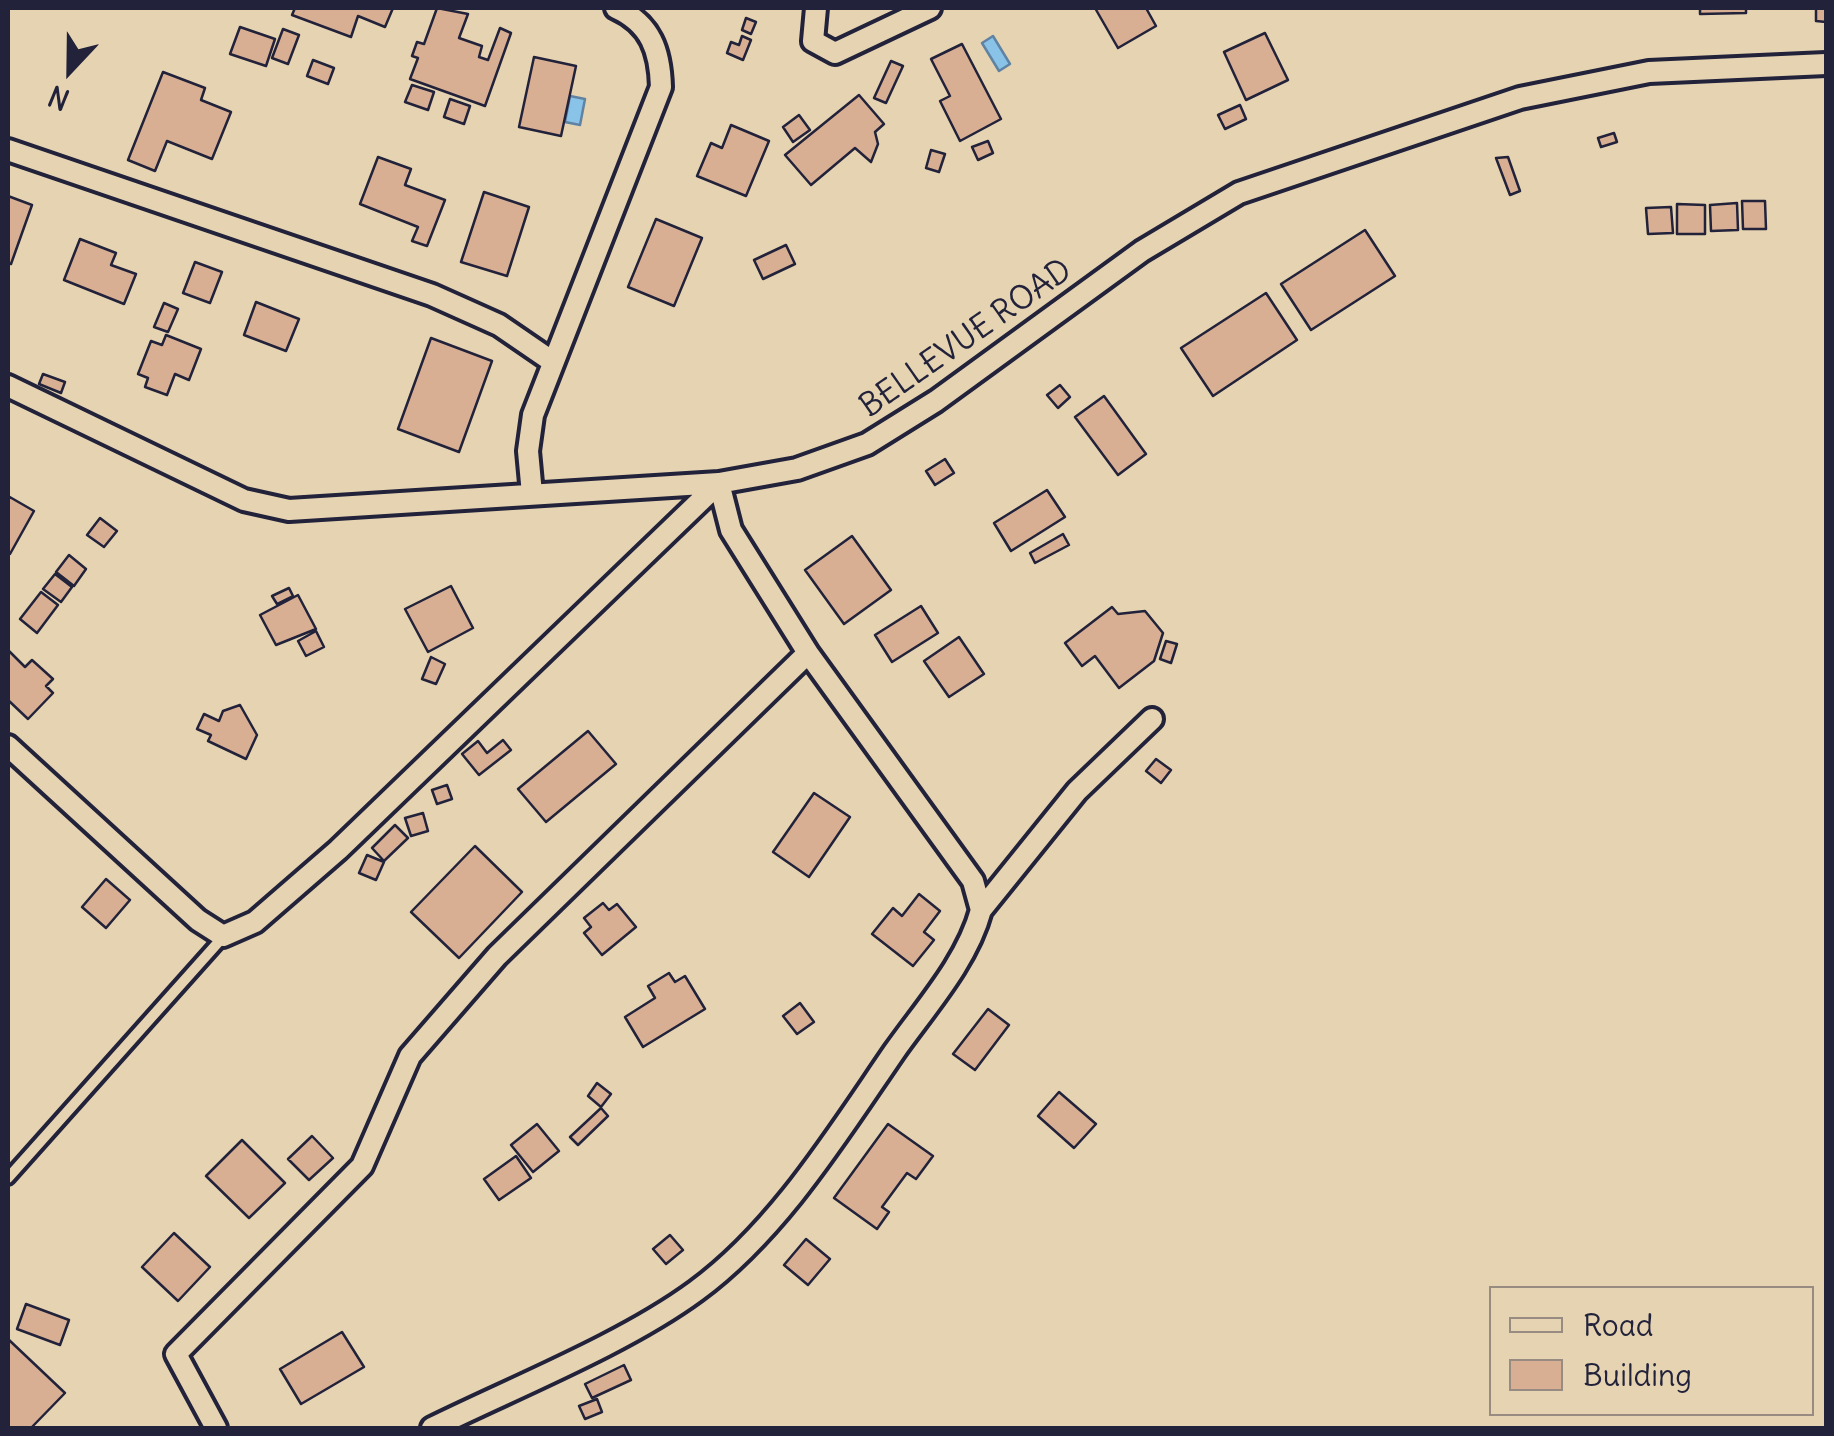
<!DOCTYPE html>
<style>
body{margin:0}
#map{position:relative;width:1834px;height:1436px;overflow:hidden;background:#e6d3b1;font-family:Delius,sans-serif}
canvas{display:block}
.frame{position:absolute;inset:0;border:10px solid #22223b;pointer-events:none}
.legend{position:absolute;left:1489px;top:1286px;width:325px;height:130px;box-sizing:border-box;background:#e6d3b1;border:2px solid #988c82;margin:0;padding:12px 18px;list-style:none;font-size:30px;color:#22223b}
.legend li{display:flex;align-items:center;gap:20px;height:50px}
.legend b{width:50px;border:2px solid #988c82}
.north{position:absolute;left:20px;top:20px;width:100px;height:100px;-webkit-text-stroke:8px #e6d3b1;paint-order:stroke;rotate:202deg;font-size:28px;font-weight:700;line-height:40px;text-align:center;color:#22223b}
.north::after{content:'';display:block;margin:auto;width:35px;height:45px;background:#22223b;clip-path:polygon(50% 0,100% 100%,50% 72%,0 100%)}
</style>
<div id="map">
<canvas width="1834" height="1436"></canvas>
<div class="frame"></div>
<ul class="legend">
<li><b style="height:12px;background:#e6d3b1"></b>Road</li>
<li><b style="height:28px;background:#d8af92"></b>Building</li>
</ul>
<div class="north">N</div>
</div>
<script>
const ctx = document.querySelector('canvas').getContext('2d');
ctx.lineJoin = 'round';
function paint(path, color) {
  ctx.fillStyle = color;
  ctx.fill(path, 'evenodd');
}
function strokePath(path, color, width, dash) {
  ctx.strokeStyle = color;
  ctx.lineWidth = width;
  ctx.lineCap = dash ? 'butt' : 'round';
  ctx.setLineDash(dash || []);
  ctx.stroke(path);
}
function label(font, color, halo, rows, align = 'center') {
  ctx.font = font + ' Delius,sans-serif';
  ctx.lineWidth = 9;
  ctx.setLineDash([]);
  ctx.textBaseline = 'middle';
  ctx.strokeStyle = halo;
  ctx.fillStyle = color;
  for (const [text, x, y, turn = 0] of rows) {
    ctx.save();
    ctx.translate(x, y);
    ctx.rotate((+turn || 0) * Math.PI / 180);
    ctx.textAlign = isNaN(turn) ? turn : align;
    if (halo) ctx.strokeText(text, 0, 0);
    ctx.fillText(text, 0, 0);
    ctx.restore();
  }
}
const water = new Path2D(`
 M993,36l17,28 -11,7 -17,-28z
 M570,96l15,3 -5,26 -15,-3z`);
paint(water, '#89c3e8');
strokePath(water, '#6083a3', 2.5);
const building = new Path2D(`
 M295,8h98l-8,19 -27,-11 -7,21 -59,-22z
 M437,8l31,6 -9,24 23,8 -3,11 9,3 12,-32 11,5 -26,73 -75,-27 8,-21 -6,-2 5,-14 7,2z
 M1095,8h51l10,18 -38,22z
 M1700,8h46v5l-46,1z
 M1816,8h10v14l-10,-1z
 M746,18l10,4 -5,12 -9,-4z
 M240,27l35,12 -9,27 -36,-12z
 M283,29l16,6 -11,29 -16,-6z
 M1265,33l23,47 -42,20 -22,-48z
 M742,36l9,4 -8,20 -16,-7 4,-11 8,3z
 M962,44l39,75 -41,22 -20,-40 10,-5 -19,-37z
 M534,57l42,9 -15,70 -42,-9z
 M313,60l21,8 -6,16 -21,-8z
 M891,61l12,5 -17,37 -12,-5z
 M163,72l42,16 -4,12 30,12 -19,47 -45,-18 -12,30 -27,-11z
 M412,85l22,7 -6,18 -23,-8z
 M859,95l25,29 -9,8 3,12 -7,18 -16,-14 -44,37 -26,-30z
 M450,99l20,7 -6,18 -20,-7z
 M1240,105l6,14 -21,10 -7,-14z
 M799,115l11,15 -17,12 -10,-15z
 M731,125l38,16 -23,55 -49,-20 14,-33 11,5z
 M1614,133l3,9 -16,5 -3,-9z
 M988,141l5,12 -15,7 -6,-13z
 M931,150l14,4 -6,18 -13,-4z
 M378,157l33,12 -6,16 40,15 -18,46 -15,-5 6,-14 -58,-23z
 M1508,157l12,34 -10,4 -14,-37z
 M484,192l45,15 -22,69 -46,-14z
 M8,196l24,9 -21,59 -3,-1z
 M1742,201h23l1,28h-23z
 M1737,203l1,27 -27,1 -1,-26z
 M1677,204l28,1v29h-28z
 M1671,207l2,26 -25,1 -2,-26z
 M656,219l46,19 -28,68 -46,-19z
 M1365,230l30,46 -84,54 -30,-46z
 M80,239l36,14 -5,12 25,9 -12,30 -60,-24z
 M786,245l9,19 -32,15 -9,-19z
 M195,262l27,10 -12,31 -27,-10z
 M1266,293l31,47 -84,56 -32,-48z
 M256,302l43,17 -13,32 -42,-16z
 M164,303l14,6 -10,23 -14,-5z
 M166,335l35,14 -12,31 -14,-6 -8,21 -22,-8 3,-9 -10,-4 13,-33 11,4z
 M431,338l61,23 -33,91 -61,-23z
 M43,374l22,8 -4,11 -22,-9z
 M1060,385l10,12 -12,11 -11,-13z
 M1104,396l42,58 -28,21 -43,-58z
 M945,459l9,14 -19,12 -9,-14z
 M1047,490l18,27 -54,34 -17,-28z
 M8,496l26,15 -24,43 -2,-2z
 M100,518l17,13 -13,16 -17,-12z
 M1063,534l6,11 -34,18 -5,-10z
 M852,536l39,54 -47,34 -39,-54z
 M69,555l17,14 -12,17 -18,-14z
 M55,574l17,13 -11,15 -18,-13z
 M451,586l22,42 -45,24 -23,-43z
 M289,588l4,8 -16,8 -5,-8z
 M41,592l17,13 -21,28 -17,-14z
 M298,595l18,34 -40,16 -16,-30z
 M921,606l17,27 -46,29 -17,-27z
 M1112,607l6,7 27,-3 18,22 -9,28 -35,27 -24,-32 -13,10 -17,-23z
 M316,631l8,16 -18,9 -8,-15z
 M959,637l25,37 -35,23 -25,-36z
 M1166,641l11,3 -6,19 -11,-4z
 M8,650l17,17 7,-7 21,19 -7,7 7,7 -25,26 -20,-19z
 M431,657l14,7 -9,20 -14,-5z
 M240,705l17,30 -11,24 -38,-18 3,-6 -14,-6 7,-15 15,7 4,-10z
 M588,731l28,33 -70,58 -28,-33z
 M503,740l8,10 -32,25 -17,-21 16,-13 9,12z
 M1156,759l15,11 -10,13 -15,-12z
 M447,785l5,14 -15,5 -5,-14z
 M814,793l36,24 -41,60 -36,-25z
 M423,813l5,18 -17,5 -6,-18z
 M395,825l13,13 -24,23 -12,-13z
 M475,846l47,46 -63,66 -48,-46z
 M367,855l17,7 -8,18 -17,-7z
 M106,879l24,21 -24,28 -24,-21z
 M919,894l21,17 -16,21 10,8 -21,26 -41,-32 21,-26 9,8z
 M603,903l6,7 8,-6 19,23 -34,28 -18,-22 7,-6 -7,-9z
 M669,973l6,9 10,-6 20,33 -62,38 -18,-30 30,-19 -7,-12z
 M800,1003l14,19 -17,12 -14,-18z
 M988,1009l21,16 -34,45 -22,-16z
 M597,1083l14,11 -10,13 -13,-11z
 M1059,1092l37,32 -22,24 -36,-32z
 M601,1108l7,8 -30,29 -8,-8z
 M537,1124l22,27 -26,21 -22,-27z
 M888,1124l45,32 -17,23 -9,-6 -25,34 7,5 -12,17 -43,-31z
 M312,1136l21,22 -24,22 -21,-21z
 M242,1140l43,43 -36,35 -43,-42z
 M516,1156l15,22 -32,22 -15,-21z
 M174,1233l36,34 -32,34 -36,-34z
 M670,1235l13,15 -17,14 -13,-15z
 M806,1239l24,20 -22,26 -24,-20z
 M26,1304l43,16 -9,25 -43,-16z
 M342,1332l22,35 -63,37 -21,-35z
 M8,1339l57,54 -34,35h-23z
 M624,1365l7,15 -39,18 -7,-14z
 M597,1399l5,13 -17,7 -6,-13z`);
paint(building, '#d8af92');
strokePath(building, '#22223b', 2.5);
const service = new Path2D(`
 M8,1178l215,-241`);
const minor = new Path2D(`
 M816,8l-3,33 22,12 95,-45
 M8,150l424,145 67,30 54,37
 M8,386l236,114 45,10 430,-27 78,-14 70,-25 69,-43 206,-150 97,-58 281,-95 129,-26 177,-8
 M532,494l-4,-43 5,-36 128,-328c-1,-36 -10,-63 -45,-79
 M808,653l165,228 8,29 96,-119 75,-72
 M8,746l190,174 25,16 32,-14 83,-72 381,-367 12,47 77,123 -311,303 -87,100 -48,110 -186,188 40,74
 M432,1428c81,-40 192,-84 264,-137 82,-60 141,-156 198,-239 31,-44 73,-90 87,-142`);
strokePath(service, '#22223b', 18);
strokePath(minor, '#22223b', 28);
strokePath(service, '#e6d3b1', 10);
strokePath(minor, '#e6d3b1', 20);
label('32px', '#22223b', '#e6d3b1', [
 ["BELLEVUE ROAD",966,339,-35]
]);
</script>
